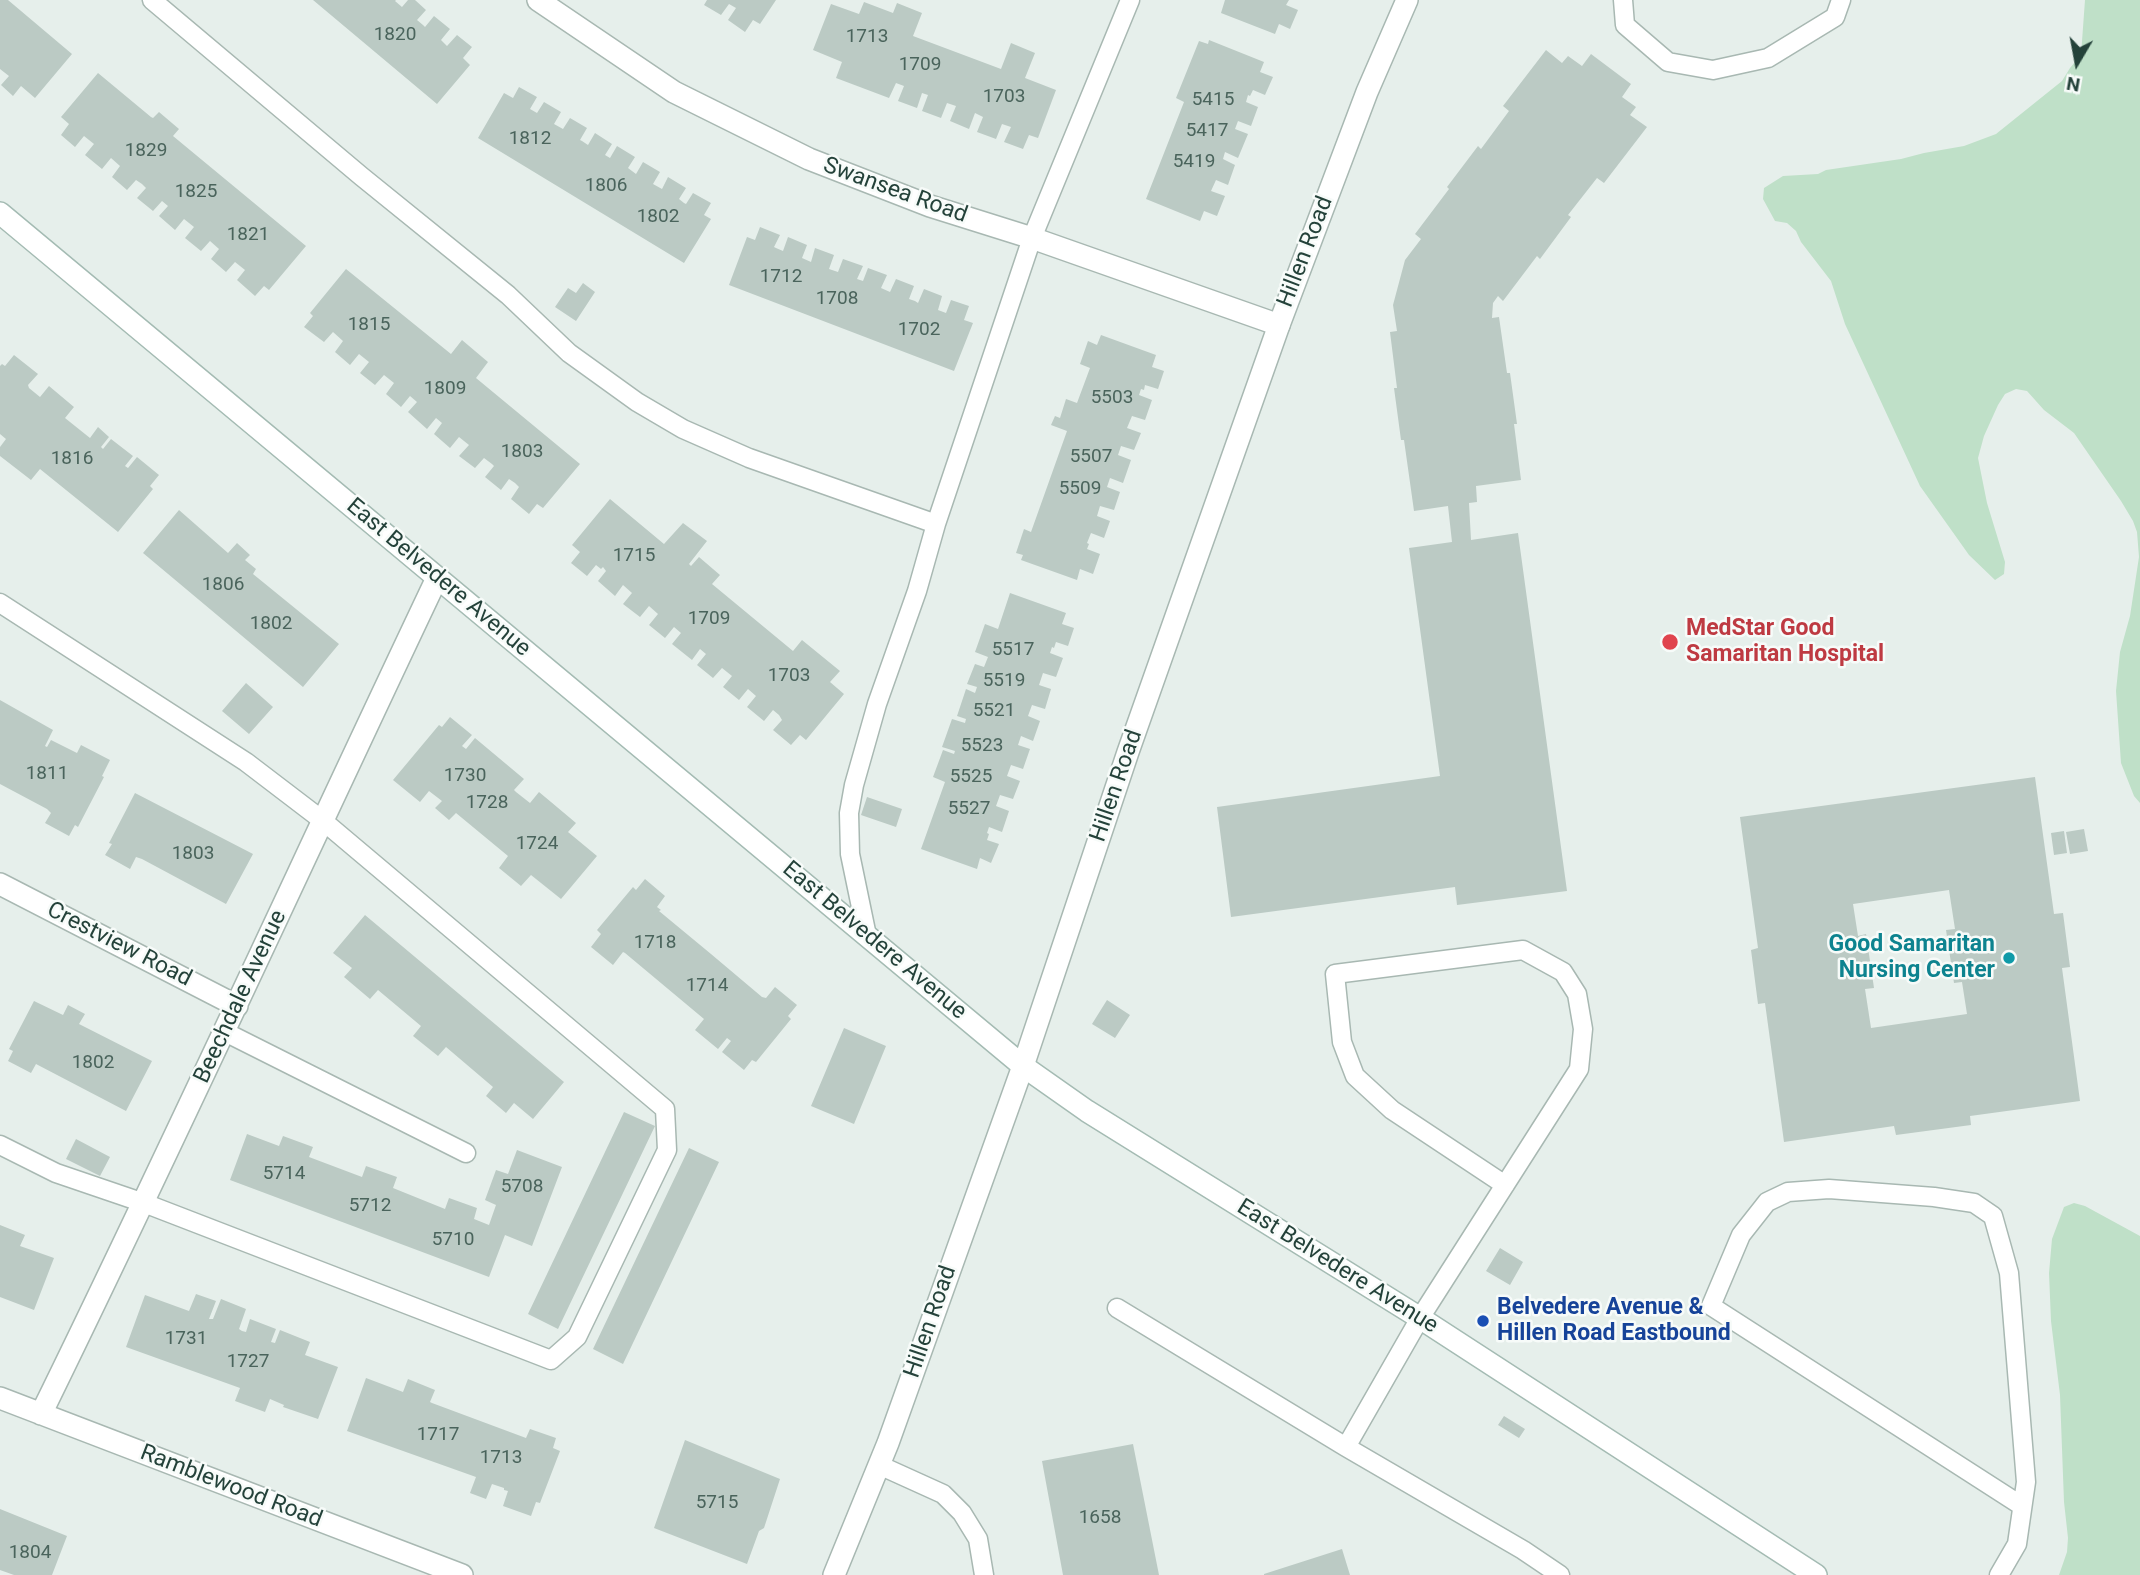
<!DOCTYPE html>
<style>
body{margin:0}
#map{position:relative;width:2140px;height:1575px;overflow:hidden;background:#e6efeb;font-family:Roboto,sans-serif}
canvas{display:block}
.north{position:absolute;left:2042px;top:28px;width:70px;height:70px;-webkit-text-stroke:5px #f7fbf9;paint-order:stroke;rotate:190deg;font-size:19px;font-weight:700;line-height:28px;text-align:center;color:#24423a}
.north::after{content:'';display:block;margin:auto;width:24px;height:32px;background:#24423a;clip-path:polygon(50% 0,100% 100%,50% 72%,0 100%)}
</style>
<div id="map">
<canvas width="2140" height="1575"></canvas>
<div class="north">N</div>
</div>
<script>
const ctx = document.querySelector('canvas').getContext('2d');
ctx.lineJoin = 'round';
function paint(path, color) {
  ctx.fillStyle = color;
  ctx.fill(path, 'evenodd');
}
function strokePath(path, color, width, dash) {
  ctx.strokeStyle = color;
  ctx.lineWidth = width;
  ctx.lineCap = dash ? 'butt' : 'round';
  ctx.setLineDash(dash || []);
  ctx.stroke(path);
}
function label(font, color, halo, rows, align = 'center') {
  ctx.font = font + ' Roboto,sans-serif';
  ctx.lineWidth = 5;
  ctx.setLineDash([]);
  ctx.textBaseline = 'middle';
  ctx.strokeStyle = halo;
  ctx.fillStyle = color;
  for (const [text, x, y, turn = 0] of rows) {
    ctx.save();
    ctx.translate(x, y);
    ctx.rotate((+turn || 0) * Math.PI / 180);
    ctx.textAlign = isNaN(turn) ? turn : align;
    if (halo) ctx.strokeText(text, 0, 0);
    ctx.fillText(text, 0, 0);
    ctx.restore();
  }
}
paint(new Path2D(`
 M2085,0h55v803l-6,-7 -13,-33 -5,-72 4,-39 10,-36 9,-59 -2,-25 -4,-11 -12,-20 -47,-68 -30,-23 -17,-19 -11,-2 -11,5 -7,11 -14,31 -6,22 9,45 18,59 -1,12 -9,6 -26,-25 -49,-69 -75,-162 -14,-43 -30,-39 -5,-11 -9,-8 -12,-2 -12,-22 1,-11 19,-12 35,-2 8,-4 75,-11 23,-6 40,-7 32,-12 66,-53 8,-13 11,-13z
 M2074,1203l11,3 55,30v339h-81l8,-23 1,-14 -4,-36 -4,-107 -9,-74 -2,-48 3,-34 12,-32z`), '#bfe0c8');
paint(new Path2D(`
 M0,0h8l64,54 -37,44 -14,-12 -8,10 -12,-11 8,-9 -9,-7z
 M313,0h83l-1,1 7,6 6,-7h7l11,10 -9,10 6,5 2,2 9,-11 16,13 -9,11 6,6 10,-11 15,12 -9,11 7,7 -33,39z
 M707,0h69l-16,24 -7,-4 -8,12 -17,-12 8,-12 -7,-4 -8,11 -17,-10z
 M1225,0h64l-3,5 12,5 -8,19 -11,-5 -4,10 -54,-21z
 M864,2l29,11 4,-10 25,10 -9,23 88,33 10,-26 24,10 -10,25 31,12 -18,48 -9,-3 -6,14 -19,-7 7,-15 -9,-3 -6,15 -19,-7 6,-15 -8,-4 -6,16 -19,-8 6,-15 -9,-3 -6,15 -19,-7 6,-16 -6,-2 -5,15 -19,-7 6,-15 -8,-3 -7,15 -53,-20 6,-16 -29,-12 18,-46 28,10z
 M1209,40l55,22 -4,10 13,5 -8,18 -12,-5 -3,6 -2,-1 -2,7 12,5 -7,19 -13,-5 -3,8 13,5 -10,24 -13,-6 -2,7 12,6 -7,20 -12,-5 -5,11 14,5 -8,20 -13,-5 -4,10 -54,-22 38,-97 -8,-4 23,-57 9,3z
 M1546,50l16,13 6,-7 14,10 9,-12 40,30 -9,13 14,10 -6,8 17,12 -43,56 -7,-5 -29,37 3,2 -31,42 -3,-3 -34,45 -5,-5 -5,7 -1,15 7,-1 8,56h3l7,51h-3l7,56 -45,6 1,16 -8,1 2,37 47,-7 49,358 -110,14 -2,-18 -224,30 -14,-110 223,-31 -31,-228 43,-6 -4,-36 -34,5 -10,-71h-3l-7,-52h3l-7,-56 7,-1 -4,-26 12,-45 16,-21 -6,-5 34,-45 -2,-2 31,-41 3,3 28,-38 -6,-5z
 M98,73l53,44 2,1 6,-6 20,17 -6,7 133,110 -37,44 -5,-4 -9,10 -18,-16 8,-10 -10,-8 -9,10 -15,-13 8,-10 -9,-8 -9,10 -16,-13 9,-11 -10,-8 -9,11 -16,-14 9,-10 -6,-5 -9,10 -16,-13 9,-10 -4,-4 -6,-4 -9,10 -15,-13 8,-11 -9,-8 -9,11 -17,-14 9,-11 -10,-8 -9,11 -14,-12 8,-11 -8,-7z
 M519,87l18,10 -7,12 7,4 7,-11 17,10 -7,12 9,5 7,-11 17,10 -7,12 2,1 6,4 7,-12 17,11 -7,11 5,3 7,-12 18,11 -7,11 8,6 7,-12 17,10 -7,12 9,5 6,-12 18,11 -7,11 5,4 2,1 7,-11 18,10 -7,12 7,4 -27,44 -206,-125 26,-45 9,5z
 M760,227l20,8 -6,12 2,1 7,3 5,-14 19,8 -5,13 9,4 4,-14 19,7 -5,14 9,3 5,-13 20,7 -6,13 6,2 5,-13 19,7 -6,13 9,4 6,-13 18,7 -5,13 6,2 3,2 6,-14 18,7 -4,14 8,3 5,-13 18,6 -5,14 9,3 -19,48 -225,-86 18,-48 8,3z
 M346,269l105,85 11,-14 26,22 -12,16 104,86 -37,44 -6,-4 -8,10 -18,-15 8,-12 -4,-4 -6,-4 -8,11 -16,-13 9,-11 -2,-2 -8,-6 -9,10 -16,-12 10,-11 -10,-8 -9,11 -16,-14 8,-11 -6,-5 -9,11 -19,-17 9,-10 -7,-6 -9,11 -15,-13 8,-11 -10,-8 -9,10 -15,-12 9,-11 -10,-8 -9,11 -15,-13 8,-11 -10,-9 -9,10 -20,-15 9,-11 -3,-3z
 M583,283l12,9 -19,29 -21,-14 13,-19 8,5z
 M1101,335l55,20 -4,12 12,4 -6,18 -13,-4 -1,5 -3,-1 -2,6 13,5 -7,20 -13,-4 -5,12 14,5 -7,17 -13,-4 -3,9 13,5 -8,23 -13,-5 -3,9 13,5 -6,18 -14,-4 -3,10 13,5 -6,17 -13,-5 -4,10 2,1 -2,5 13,5 -7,20 -13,-5 -3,11 -56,-20 2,-5 -7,-2 8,-24 7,3 36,-101 -16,-6 4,-9 5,2 6,-19 11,4 13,-35 -10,-4 8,-23 9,4z
 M14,355l24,19 -10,11 1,3 11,9 9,-11 25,21 -9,11 25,20 8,-11 11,10 -8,10 2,2 8,-10 22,17 -8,10 3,2 9,-11 22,18 -9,11 3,3 -35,43 -78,-63 -9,11 -31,-24v-9l6,-8 -6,-5v-68l2,-2 3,2z
 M610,499l54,45 19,-21 24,18 -18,23 2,2 8,-9 21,18 -8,9 81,67 9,-11 38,31 -10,11 14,12 -38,46 -6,-5 -9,10 -18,-15 9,-10 -3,-5 -6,-5 -9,11 -17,-14 9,-11 -8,-7 -9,11 -16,-13 9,-11 -10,-8 -9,10 -16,-13 9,-11 -6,-5 -8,11 -20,-16 9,-11 -7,-6 -9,11 -16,-13 9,-11 -9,-8 -9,11 -17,-13 9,-11 -9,-8 -8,11 -17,-15 8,-10 -3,-4 -2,2 -5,-4 -9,11 -16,-13 9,-11 -8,-7z
 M179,510l49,43 9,-10 13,12 -5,5 11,9 -3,5 86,70 -36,43 -160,-134z
 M1010,593l56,20 -4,11 12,4 -6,18 -12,-4 -2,6 -2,-1 -2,6 13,5 -7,19 -13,-4 -4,12 12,4 -6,20 -13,-4 -4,11 12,5 -7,20 -12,-5 -3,9 12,4 -7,20 -12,-4 -4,11 13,5 -7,18 -13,-4 -4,11 13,5 -7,21 -13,-5 -2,6 2,1 -2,6 12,4 -8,19 -11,-5 -3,11 -56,-20 24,-67 -12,-5 10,-27 11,4 1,-3 -13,-4 10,-28 13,4 1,-4 -9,-3 9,-27 9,4 2,-6 -10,-3 8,-20 9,3 4,-10 -13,-5 10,-28 13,5z
 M246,683l27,24 -24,27 -27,-23z
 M0,700l53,30 -8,16 2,1 4,-7 26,13 4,-8 29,15 -8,16 2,1 -26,50 -3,-2 -6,11 -24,-13 6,-10 -4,-4 -47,-25z
 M450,717l22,18 -10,11 4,3 9,-11 49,41 -10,11 2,2 14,11 9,-11 12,10 25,21 -8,9 29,24 -36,43 -30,-24 -10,11 -22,-18 9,-12 -52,-43 -7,7 -14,-12 7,-7 -13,-10 -9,11 -27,-22 46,-55 3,2z
 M2035,777l19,137 9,-1 7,54 -8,1 18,133 -110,15 1,9 -75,10 -2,-9 -110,16 -19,-139 -7,1 -7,-54 7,-2 -18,-131zM1949,890l6,39 -9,1 8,53 8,-1 5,32 -96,14 -6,-39 9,-1 -8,-54 -8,2 -5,-32z
 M135,793l118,61 -27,50 -84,-45 -6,-2 -6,12 -25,-14 7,-11 -3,-1z
 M867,797l35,12 -6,18 -35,-12z
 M2084,829l4,22 -18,3 -4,-22z
 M2064,831l3,22 -13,2 -3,-22z
 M645,879l20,17 -8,11 4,3 -2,1 52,43 51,43 4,1 9,-11 22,18 -9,11 3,3 -35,43 -4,-2 -8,10 -22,-18 9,-11 -4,-3 -9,11 -23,-19 9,-11 -79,-66 -2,-1 -10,13 -22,-18 10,-13 -4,-4 36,-43 3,3z
 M365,915l199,167 -31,37 -19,-16 -8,10 -20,-17 7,-9 -47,-40 -8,9 -25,-20 8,-10 -43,-36 -8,9 -26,-22 8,-9 -19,-15z
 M1107,1000l23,15 -15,23 -23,-14z
 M34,1001l29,14 5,-10 17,9 -6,10 73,37 -26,50 -90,-47 -5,9 -23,-12 5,-10 -4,-2z
 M844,1028l42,18 -32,78 -43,-18z
 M624,1112l31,14 -97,203 -30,-15z
 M247,1134l32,12 4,-10 30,11 -4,10 53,20 4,-11 31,11 -4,11 52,21 4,-11 28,10 -3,11 15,6 7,-20 -11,-5 11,-30 12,4 9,-24 45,17 -30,79 -27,-11 -16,42 -259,-97z
 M76,1139l34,18 -10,19 -34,-17z
 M689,1148l30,14 -96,202 -30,-15z
 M0,1225l25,10 -5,11 34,12 -20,52 -34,-13z
 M1500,1248l23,14 -13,23 -24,-14z
 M196,1294l20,7 -7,18h4l8,-20 25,10 -7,20 3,2 4,1 4,-13 26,10 -5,13 4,1 5,-13 30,12 -5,13 33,12 -20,52 -35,-12 1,-2 -14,-6 -5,13 -30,-11 5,-13 -114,-41 19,-52 44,16z
 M366,1378l37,14 5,-13 27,11 -5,12 2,1 94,35 4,-9 26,9 -3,10 7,3 -20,52 -4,-1 -5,14 -28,-10 5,-15 -4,-1v-2l-12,-4 -6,15 -16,-6 6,-16 -129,-46z
 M1504,1416l21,13 -6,9 -21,-13z
 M685,1440l95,39 -16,49 -5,3 -12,33 -93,-36z
 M1133,1444l26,131h-96l-21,-114z
 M0,1509l67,27 -15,39h-38l-14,-5z
 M1342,1549l8,26h-86v-1z`), '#bbcac4');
const service = new Path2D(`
 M152,0l209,176 147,119 61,58 68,49 46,27 66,29 187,66
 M1623,0l2,25 43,37 45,8 55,-12 67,-41 6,-17
 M0,603l246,159 76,58 343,289 2,41 -90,187 -26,23 -407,-157 -88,-30 -56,-28
 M867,936l-17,-82 -1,-41 5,-28 23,-81 40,-113 19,-67 96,-286 98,-238
 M225,1032l241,121
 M1117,1308l229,139 177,103 37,25
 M1346,1447l74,-129 159,-249 4,-40 -6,-35 -14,-22 -40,-22 -188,24 7,68 13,34 37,34 113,75
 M879,1465l64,29 19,19 16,26 6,36
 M1999,1575l18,-31 9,-62 -17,-209 -16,-57 -19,-13 -40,-6 -105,-8 -41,3 -21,10 -26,33 -30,71 311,200`);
const minor = new Path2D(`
 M538,0l136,92 135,67 121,47 102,32 247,87
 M0,884l237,122
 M0,1398l462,177
 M41,1414c136,-277 264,-558 396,-836`);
const tertiary = new Path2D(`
 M834,1575l54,-132 135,-377 105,-314 151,-427 88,-233 40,-92`);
const secondary = new Path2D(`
 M0,213l1023,853 64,45 333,207 396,257`);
strokePath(service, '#a8b8b2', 21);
strokePath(minor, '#a8b8b2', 24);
strokePath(tertiary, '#a8b8b2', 24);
strokePath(secondary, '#a4bbb3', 24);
strokePath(service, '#fff', 18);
strokePath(minor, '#fff', 21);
strokePath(tertiary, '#fff', 21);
strokePath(secondary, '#fff', 21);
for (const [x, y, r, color] of [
 [1670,642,9,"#e0444e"],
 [2009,958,7,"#0f9aa8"],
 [1483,1321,7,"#1a4fb4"]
]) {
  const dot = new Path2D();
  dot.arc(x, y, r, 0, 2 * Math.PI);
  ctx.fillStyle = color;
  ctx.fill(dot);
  strokePath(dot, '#f7fbf9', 2.5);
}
label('19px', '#4a645c', null, [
 ["1820",395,35],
 ["1713",867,37],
 ["1709",920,65],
 ["1703",1004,97],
 ["5415",1213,100],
 ["5417",1207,131],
 ["1812",530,139],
 ["1829",146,151],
 ["5419",1194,162],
 ["1806",606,186],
 ["1825",196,192],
 ["1802",658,217],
 ["1821",248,235],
 ["1712",781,277],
 ["1708",837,299],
 ["1815",369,325],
 ["1702",919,330],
 ["1809",445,389],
 ["5503",1112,398],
 ["1803",522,452],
 ["5507",1091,457],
 ["1816",72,459],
 ["5509",1080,489],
 ["1715",634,556],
 ["1806",223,585],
 ["1709",709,619],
 ["1802",271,624],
 ["5517",1013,650],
 ["1703",789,676],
 ["5519",1004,681],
 ["5521",994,711],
 ["5523",982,746],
 ["1811",47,774],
 ["1730",465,776],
 ["5525",971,777],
 ["1728",487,803],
 ["5527",969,809],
 ["1724",537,844],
 ["1803",193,854],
 ["1718",655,943],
 ["1714",707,986],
 ["1802",93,1063],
 ["5714",284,1174],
 ["5708",522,1187],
 ["5712",370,1206],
 ["5710",453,1240],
 ["1731",186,1339],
 ["1727",248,1362],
 ["1717",438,1435],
 ["1713",501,1458],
 ["5715",717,1503],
 ["1658",1100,1518],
 ["1804",30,1553]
]);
label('23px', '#24423a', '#f7fbf9', [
 ["Swansea Road",895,191,20],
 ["Hillen Road",1306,252,-69],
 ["East Belvedere Avenue",438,578,40],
 ["Hillen Road",1117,786,-71],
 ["East Belvedere Avenue",874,941,40],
 ["Crestview Road",119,945,27],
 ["Beechdale Avenue",241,997,-65],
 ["East Belvedere Avenue",1337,1267,32],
 ["Hillen Road",931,1322,-71],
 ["Ramblewood Road",231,1487,21]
]);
label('bold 23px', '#be3a42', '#f7fbf9', [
 ["MedStar Good",1686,629],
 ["Samaritan Hospital",1686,655]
], 'left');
label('bold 23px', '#0d838f', '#f7fbf9', [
 ["Good Samaritan",1995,945],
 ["Nursing Center",1995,971]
], 'right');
label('bold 23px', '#164399', '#f7fbf9', [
 ["Belvedere Avenue &",1497,1308],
 ["Hillen Road Eastbound",1497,1334]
], 'left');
</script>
